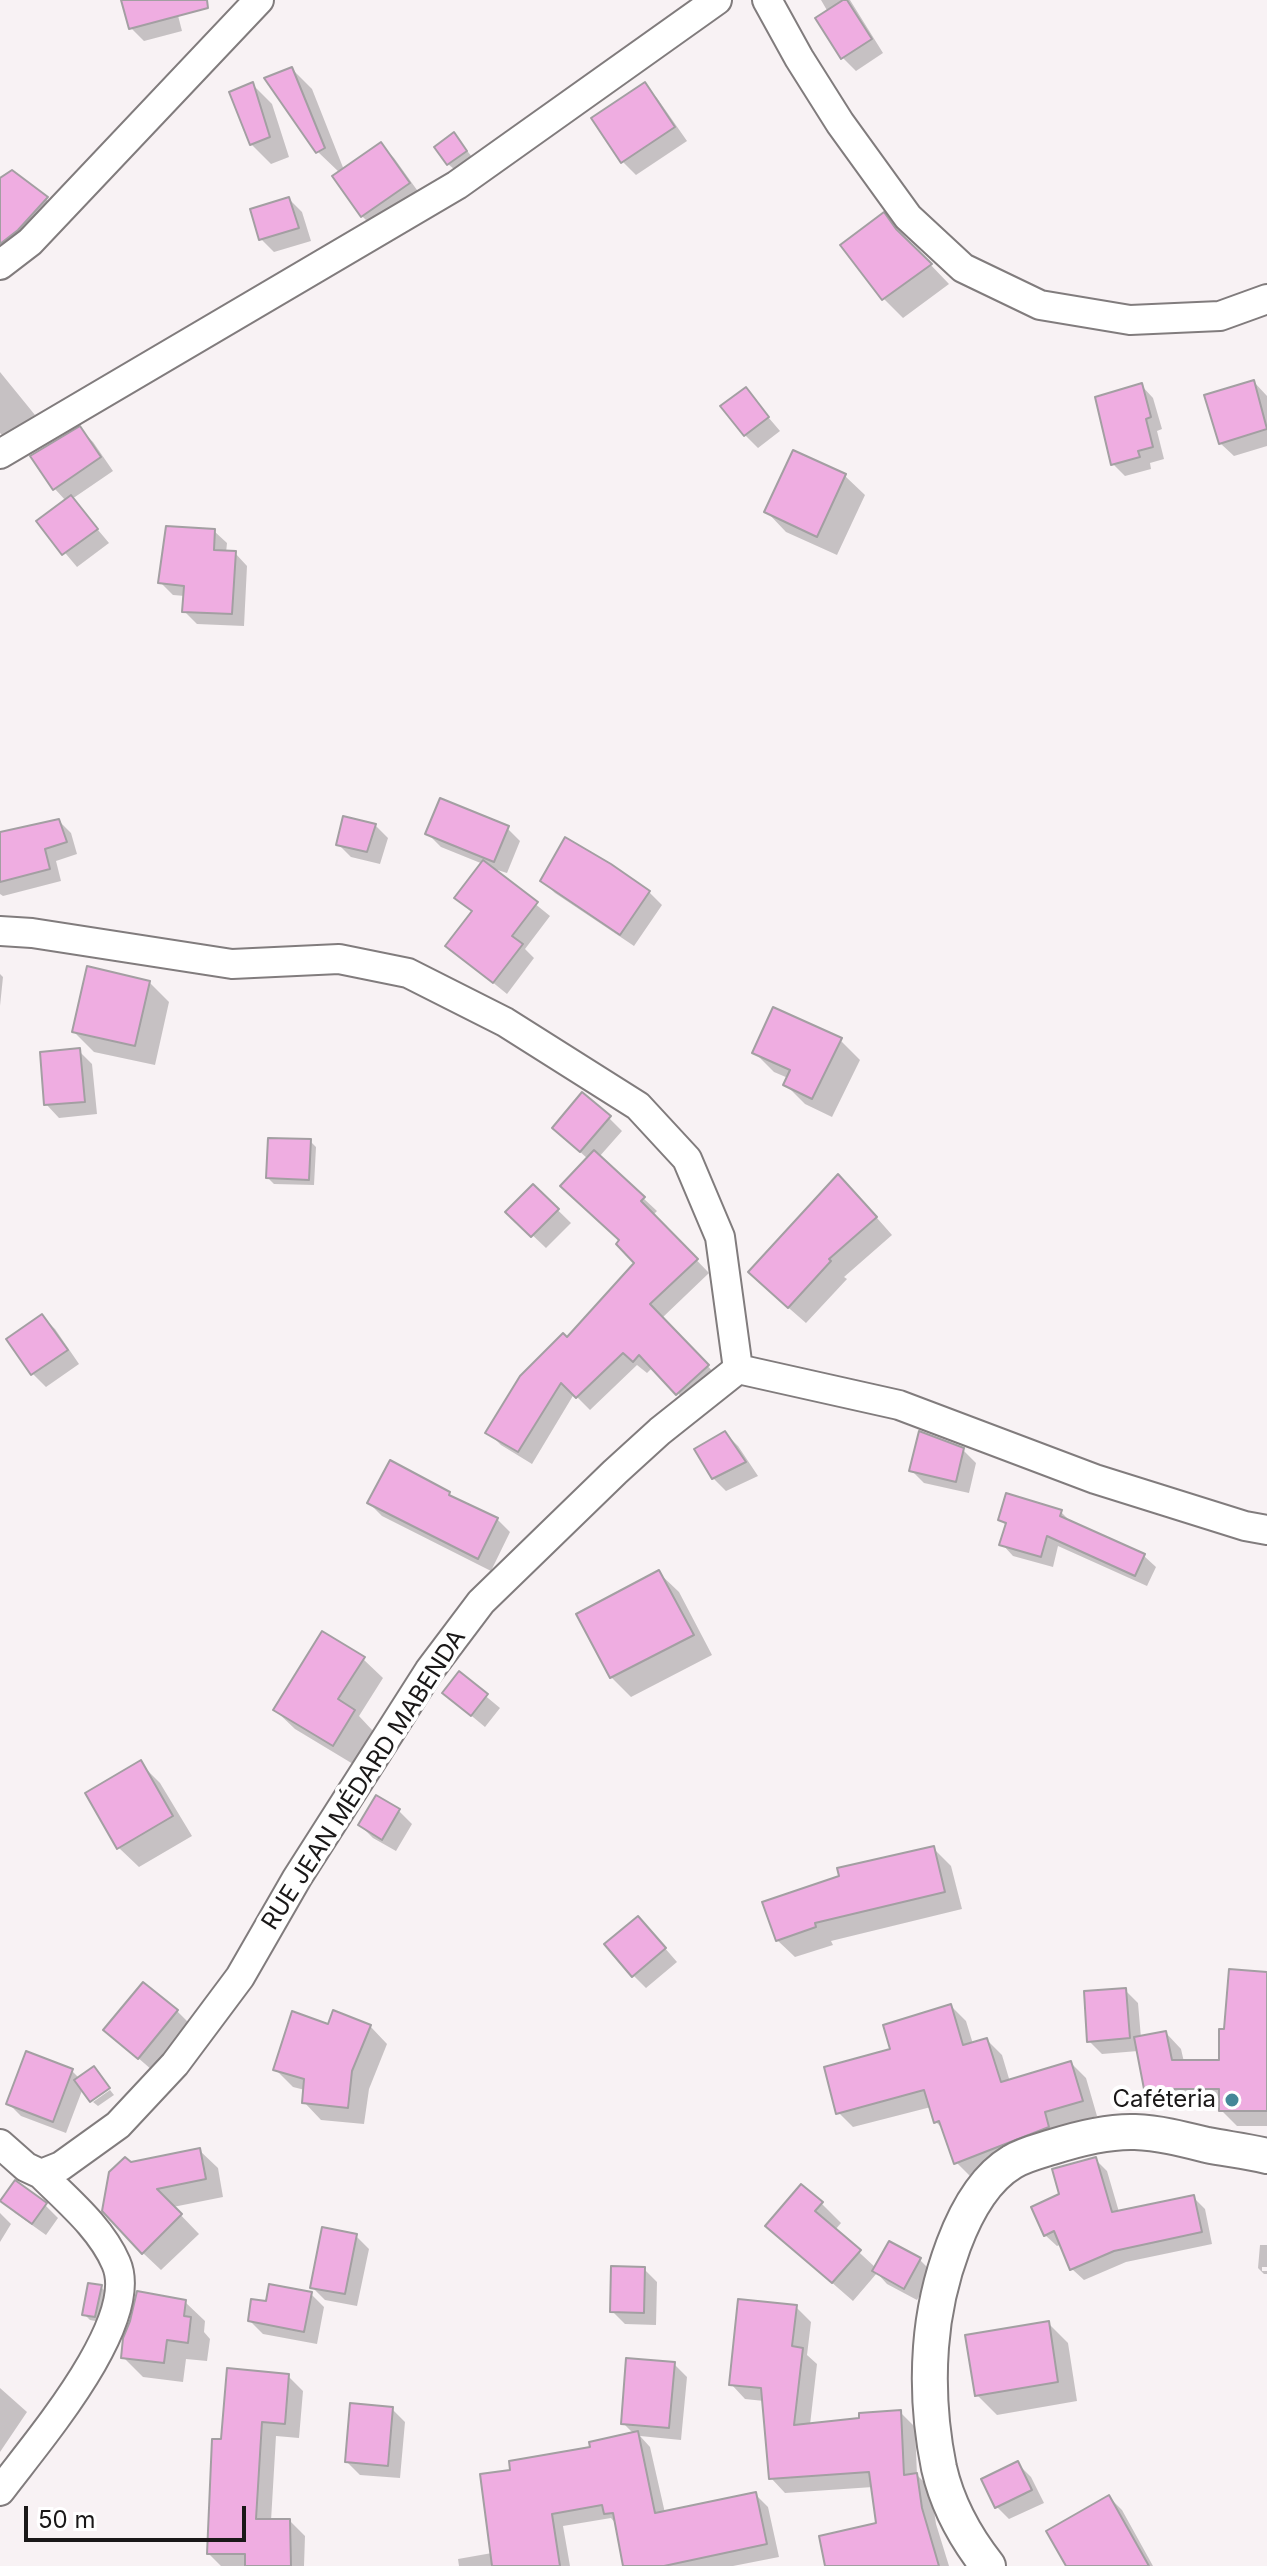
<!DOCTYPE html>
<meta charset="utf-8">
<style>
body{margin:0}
#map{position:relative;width:1267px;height:2566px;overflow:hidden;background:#f8f2f4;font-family:Inter,sans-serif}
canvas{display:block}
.scale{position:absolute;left:24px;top:2506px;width:222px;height:36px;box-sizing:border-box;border:4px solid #1a1818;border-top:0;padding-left:10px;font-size:24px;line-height:28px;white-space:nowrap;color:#1a1818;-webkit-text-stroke:6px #fff;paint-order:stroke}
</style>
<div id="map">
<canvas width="1267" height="2566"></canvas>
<div class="scale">50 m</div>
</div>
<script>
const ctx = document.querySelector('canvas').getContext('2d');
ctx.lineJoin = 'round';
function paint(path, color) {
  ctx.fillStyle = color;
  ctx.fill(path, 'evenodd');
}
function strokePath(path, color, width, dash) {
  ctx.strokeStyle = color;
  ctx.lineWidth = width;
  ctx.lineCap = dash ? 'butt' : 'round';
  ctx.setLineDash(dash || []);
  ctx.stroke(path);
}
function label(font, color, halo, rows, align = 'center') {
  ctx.font = font + ' Inter,sans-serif';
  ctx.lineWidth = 8;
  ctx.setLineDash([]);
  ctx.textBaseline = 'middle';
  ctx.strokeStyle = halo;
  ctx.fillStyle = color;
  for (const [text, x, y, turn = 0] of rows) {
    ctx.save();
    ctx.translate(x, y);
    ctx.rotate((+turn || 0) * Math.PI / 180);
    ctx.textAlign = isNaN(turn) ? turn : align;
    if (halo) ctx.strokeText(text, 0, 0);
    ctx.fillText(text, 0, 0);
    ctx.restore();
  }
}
paint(new Path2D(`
 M123,0h51l8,31 -38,10 -13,-13z
 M821,0h29l33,53 -27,18 -13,-13 -15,-46z
 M292,69l20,20 32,81 37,-25 13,13 28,39 -47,32 -13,-13 -22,-43 -22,-21z
 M253,85l19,19 17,53 -18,7 -20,-20z
 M644,85l13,13 30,43 -51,34 -13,-13 -29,-43z
 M454,134l18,23 -18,12 -6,-5z
 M0,181l46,18 13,13 -44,42 -15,-14z
 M289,199l13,13 9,29 -37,11 -13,-13z
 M883,215l66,69 -46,34 -19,-19 -41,-54z
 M0,372l35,43 -31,22 -4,-4z
 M1254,382l13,14v50l-33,10 -14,-13z
 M1141,385l12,13 9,31 -5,2 7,28 -14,4 1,6 -26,7 -12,-12z
 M745,390l35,41 -22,17 -13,-13z
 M80,429l13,13 20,29 -41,28 37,44 -32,24 -38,-45 27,-21 -11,-12 -23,-32z
 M845,476l20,19 -28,60 -51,-23 -19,-20z
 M214,531l13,12 -1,10h9l12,13 -3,60 -47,-2 -13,-13 1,-15 -12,-1 -13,-13z
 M59,821l12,12 6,21 -21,7 5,20 -58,15 -3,-2v-59z
 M375,825l13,13 -8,26 -29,-7 -13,-13z
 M507,828l13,13 -13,32 -16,-5 59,48 -25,33 9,9 -27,36 -59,-48 25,-33 -16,-16 26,-33 -42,-17 -13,-13z
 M542,880l107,12 13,13 -28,41 -79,-53z
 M0,974l3,3 -3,29z
 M149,982l20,20 -14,63 -61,-13 -20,-20z
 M840,1040l20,20 -28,57 -27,-13 -20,-20 3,-6 -14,-6 -20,-20z
 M79,1051l13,13 5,50 -38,4 -13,-14z
 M609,1118l13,13 -23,26 58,54 -4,4 56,58 -47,45 58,61 -30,27 -37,-39 -6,6 -10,-8 -47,45 -16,-16 -42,70 -31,-19 -13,-13 79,-93 70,-76 -15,-22 -34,-82 -34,-31z
 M310,1141l6,6 -2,38 -40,-1 -6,-6z
 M533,1186l38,37 -25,25 -38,-36z
 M855,1193l37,42 -48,42 3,2 -41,44 -39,-34z
 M42,1316l13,13 24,35 -33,23 -13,-13z
 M725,1433l13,13 20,30 -32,15 -13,-13z
 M963,1450l13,13 -7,30 -45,-10 -13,-13z
 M449,1494l6,6 42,19 13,13 -19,39 -109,-55 -13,-13z
 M1061,1512l12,12 71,32 12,11 -9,19 -89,-40 -5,21 -40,-11 -11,-12 5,-18 -6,-6z
 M659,1573l20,19 33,63 -81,42 -20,-20z
 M363,1659l20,19 -24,38 14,15 -20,33 -58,-35 -20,-19z
 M459,1674l41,34 -15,19 -41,-34z
 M140,1763l20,20 32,53 -53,31 -20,-19z
 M376,1798l23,13 13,13 -16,27 -23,-13 -13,-13z
 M933,1848l18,18 11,43 -131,32 2,4 -38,12 -18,-17z
 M650,1931l27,31 -31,26 -13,-13z
 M1267,1974v152h-30l-16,-16v-6h-59l-16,-16 -8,-37 -36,3 -13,-13 36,-51 13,13 3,35 25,-5 15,16 3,13h37l4,-31z
 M951,2006l15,15 7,23 14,-4 15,15 8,27 61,-19 15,15 11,38 -39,11 5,15 -92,35 -15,-15 -12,-32 -8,-8 -5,-15 -78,20 -15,-15 55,-62z
 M177,2011l13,13 -38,46 -46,-40z
 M370,2026l17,18 -18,45 -5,35 -43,-4 -17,-18 1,-12 -12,-3 -18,-18 54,-42z
 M72,2071l8,8 3,9 -17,45 -45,-17 -13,-13z
 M110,2090l4,5 -16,11 -5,-4z
 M199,2150l19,18 5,29 -50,10 26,27 -38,36 -18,-17 -13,-89z
 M1095,2159l12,12 12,41 74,-15 12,12 7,35 -86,18 -42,18 -12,-11 -10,-25 -5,2 -12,-11 17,-40z
 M3,2200l42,5 13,13 -12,17 -31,-22z
 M821,2203l20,20 -6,7 41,38 44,-8 13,13 -16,27 -30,-16 -10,-11 -24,28 -86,-75z
 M0,2213l11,11 -11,18z
 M356,2236l13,13 -12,57 -32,-6 -13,-13z
 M1260,2245h7v22h-5v4h5v3h-3l-6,-6z
 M644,2269l13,13 -1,43 -31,-1 -13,-13z
 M101,2287l6,6 -6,29 -11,-2 -6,-6z
 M311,2294l13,13 -7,37 -54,-10 -13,-13 17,-17z
 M185,2302l20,19 -1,11 6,7 -3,22 -21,-2 -3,23 -40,-5 -20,-20z
 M796,2307l15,15 -4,33 10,9 -7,61 90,-13 15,15 2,48 14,14 5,35 13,42h-122l51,-41 -5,-38 -88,6 -14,-15 -7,-77 -19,-2 -14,-15z
 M1048,2323l20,20 9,58 -80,14 -20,-20z
 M674,2364l13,13 -6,63 -41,-4 10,11 15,66 90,-19 13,13 11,50 -46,9h-108l-8,-41 -6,-7 -48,8 7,40h-111l-1,-7 34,-6 21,-82 121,-37 -11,-11z
 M288,2376l15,15 -4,47 -23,-2 -5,85h19l15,15 -1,30h-83l-12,-12 14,-113z
 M0,2388l27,24 -27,40z
 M392,2409l13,13 -5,56 -40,-3 -13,-13z
 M1018,2464l13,13 13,26 -35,16 -13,-13z
 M1109,2497l13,13 31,56h-85z`), '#0003');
const building = new Path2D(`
 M121,0h86l1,8 -79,21z
 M843,0h4l25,39 -31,20 -26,-41z
 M292,67l33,81 -9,5 -52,-75z
 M253,82l17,55 -20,8 -21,-53z
 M645,82l30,45 -54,36 -30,-45z
 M454,132l13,19 -20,14 -13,-18z
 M381,142l29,41 -49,34 -29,-41z
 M12,170l36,27 -30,33 -18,14v-66z
 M289,197l10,31 -40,12 -9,-31z
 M884,212l12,17 36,35 -50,36 -42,-55z
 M1254,380l13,49 -48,15 -15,-49z
 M1142,383l9,34 -5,2 7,28 -15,4 2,6 -29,8 -16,-68z
 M746,387l23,30 -25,19 -24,-30z
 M80,426l21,31 -48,33 -23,-34z
 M793,450l53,24 -29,63 -53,-25z
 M71,495l27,34 -36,26 -26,-34z
 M166,526l49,3 -1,21 22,1 -4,63 -50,-2 2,-26 -26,-3z
 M440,798l69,28 -15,36 -69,-28z
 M343,816l33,8 -9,28 -31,-7z
 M59,819l8,23 -22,7 5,20 -50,13v-50z
 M565,837l46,27 39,27 -30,44 -80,-54z
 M483,860l55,42 -26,34 11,8 -30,39 -48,-37 27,-35 -18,-13z
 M87,966l63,15 -15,65 -63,-14z
 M773,1007l69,31 -30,61 -29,-14 7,-15 -38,-17z
 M80,1048l5,54 -41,3 -4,-53z
 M582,1092l29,24 -31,36 -28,-24z
 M268,1138l43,1 -2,41 -43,-2z
 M594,1150l51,47 -4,4 57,58 -48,45 59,61 -33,30 -37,-40 -6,7 -10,-9 -47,45 -15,-15 -43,69 -33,-19 35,-57 43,-43 4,4 67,-74 -18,-19 3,-4 -59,-54z
 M838,1174l39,43 -48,42 2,2 -43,47 -40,-36z
 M533,1184l26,25 -28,28 -26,-25z
 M42,1314l26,36 -37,25 -25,-36z
 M725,1431l21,31 -34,17 -18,-30z
 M919,1431l45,17 -8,34 -47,-11z
 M390,1460l60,32 -1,3 49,23 -20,41 -111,-56z
 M1006,1493l56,17 -2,6 85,38 -10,22 -88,-40 -6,21 -42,-12 7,-22 -8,-3z
 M659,1570l35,65 -84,43 -34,-64z
 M322,1631l43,26 -27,42 17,11 -22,36 -60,-36z
 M459,1671l29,23 -17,22 -29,-23z
 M141,1760l32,56 -56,33 -32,-56z
 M376,1795l24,14 -18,31 -24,-15z
 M934,1846l11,46 -130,31 1,4 -40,14 -14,-39 77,-26 -2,-8z
 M638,1916l28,32 -34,29 -28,-33z
 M1229,1969l38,3v139h-48v-22h-75l-10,-52 32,-6 6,29h47v-31h5z
 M143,1982l35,28 -40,49 -35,-29z
 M1126,1988l4,50 -43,4 -3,-51z
 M951,2004l12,41 24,-7 14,44 70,-21 12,40 -38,11 4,15 -95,37 -15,-43 -5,2 -10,-33 -88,24 -12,-47 66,-18 -7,-24z
 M333,2010l38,15 -19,46 -4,37 -46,-5 2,-24 -31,-9 19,-59 36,13z
 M26,2051l47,18 -20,53 -47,-18z
 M94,2066l16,22 -20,14 -16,-22z
 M200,2148l6,31 -49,10 25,25 -40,40 -40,-43 7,-39 16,-15 6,5z
 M1096,2157l16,55 82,-17 8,37 -88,19 -44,19 -16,-39 -10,5 -13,-29 28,-13 -7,-25z
 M15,2180l32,23 -15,21 -32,-23z
 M801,2184l22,18 -8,9 46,39 -29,33 -67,-57z
 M322,2227l35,7 -12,60 -35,-6z
 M889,2241l32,17 -17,31 -32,-18z
 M611,2266l34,1 -1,46 -34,-1z
 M88,2283l14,2 -7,32 -13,-2z
 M269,2284l43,8 -8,40 -56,-11 3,-22 15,2z
 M137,2291l49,9 -2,16 7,1 -3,26 -21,-3 -3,23 -43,-5 2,-20 7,-17z
 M738,2299l59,6 -5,41 11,2 -9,77 65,-7v-5l42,-3 3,65 13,-2 5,35 17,58h-114l-6,-30 57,-13 -7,-51 -100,7 -8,-91 -32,-3z
 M1049,2321l9,61 -83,14 -10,-61z
 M626,2358l49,4 -6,66 -48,-4z
 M227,2368l62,6 -4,50 -23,-2 -6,97h34l1,47h-46v-12h-38l5,-115h9z
 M350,2403l43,4 -5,59 -43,-4z
 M638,2431l17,82 101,-21 11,52 -103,22h-41l-10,-53 -9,1 -2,-9 -50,9 8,52h-68l-12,-92 30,-4 -1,-9 81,-14 -1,-5z
 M1018,2461l14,29 -37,18 -14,-29z
 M1109,2495l40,71h-83l-20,-35z`);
paint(building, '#efade1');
strokePath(building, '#a39fa2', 2);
const minor = new Path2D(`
 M767,0l32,58 41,65 68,94 55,51 77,37 90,15 90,-4 47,-17
 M0,265l30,-23 229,-242
 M0,454l457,-269 260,-185
 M0,931l32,2 200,31 107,-5 69,14 97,49 133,84 49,53 33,78 18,132
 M738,1369l161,36 196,74 150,47 22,4
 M0,2144l26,23 15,7 20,-8 57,-41 57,-61 65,-87 57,-99 132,-207 52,-69 134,-130 45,-41 78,-62
 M0,2491c34,-46 142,-169 116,-228 -15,-35 -48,-62 -75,-89`);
const tertiary = new Path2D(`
 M988,2566c-22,-28 -41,-63 -49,-98 -8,-39 -11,-81 -8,-121 4,-56 29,-154 81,-185 11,-7 27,-11 40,-15 25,-8 56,-16 83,-15 25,1 48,7 72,13 20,4 40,6 60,11`);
strokePath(minor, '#817c7d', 32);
strokePath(tertiary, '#817c7d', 38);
strokePath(minor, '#fff', 28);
strokePath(tertiary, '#fff', 34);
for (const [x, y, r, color] of [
 [1232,2100,8,"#458798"]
]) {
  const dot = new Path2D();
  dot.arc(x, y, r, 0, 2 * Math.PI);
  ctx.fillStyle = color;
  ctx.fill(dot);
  strokePath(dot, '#fff', 3);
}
label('24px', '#1a1818', '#fff', [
 ["RUE JEAN MÉDARD MABENDA",364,1780,-57]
]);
label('24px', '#1a1818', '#fff', [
 ["Caféteria",1216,2100]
], 'right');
</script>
